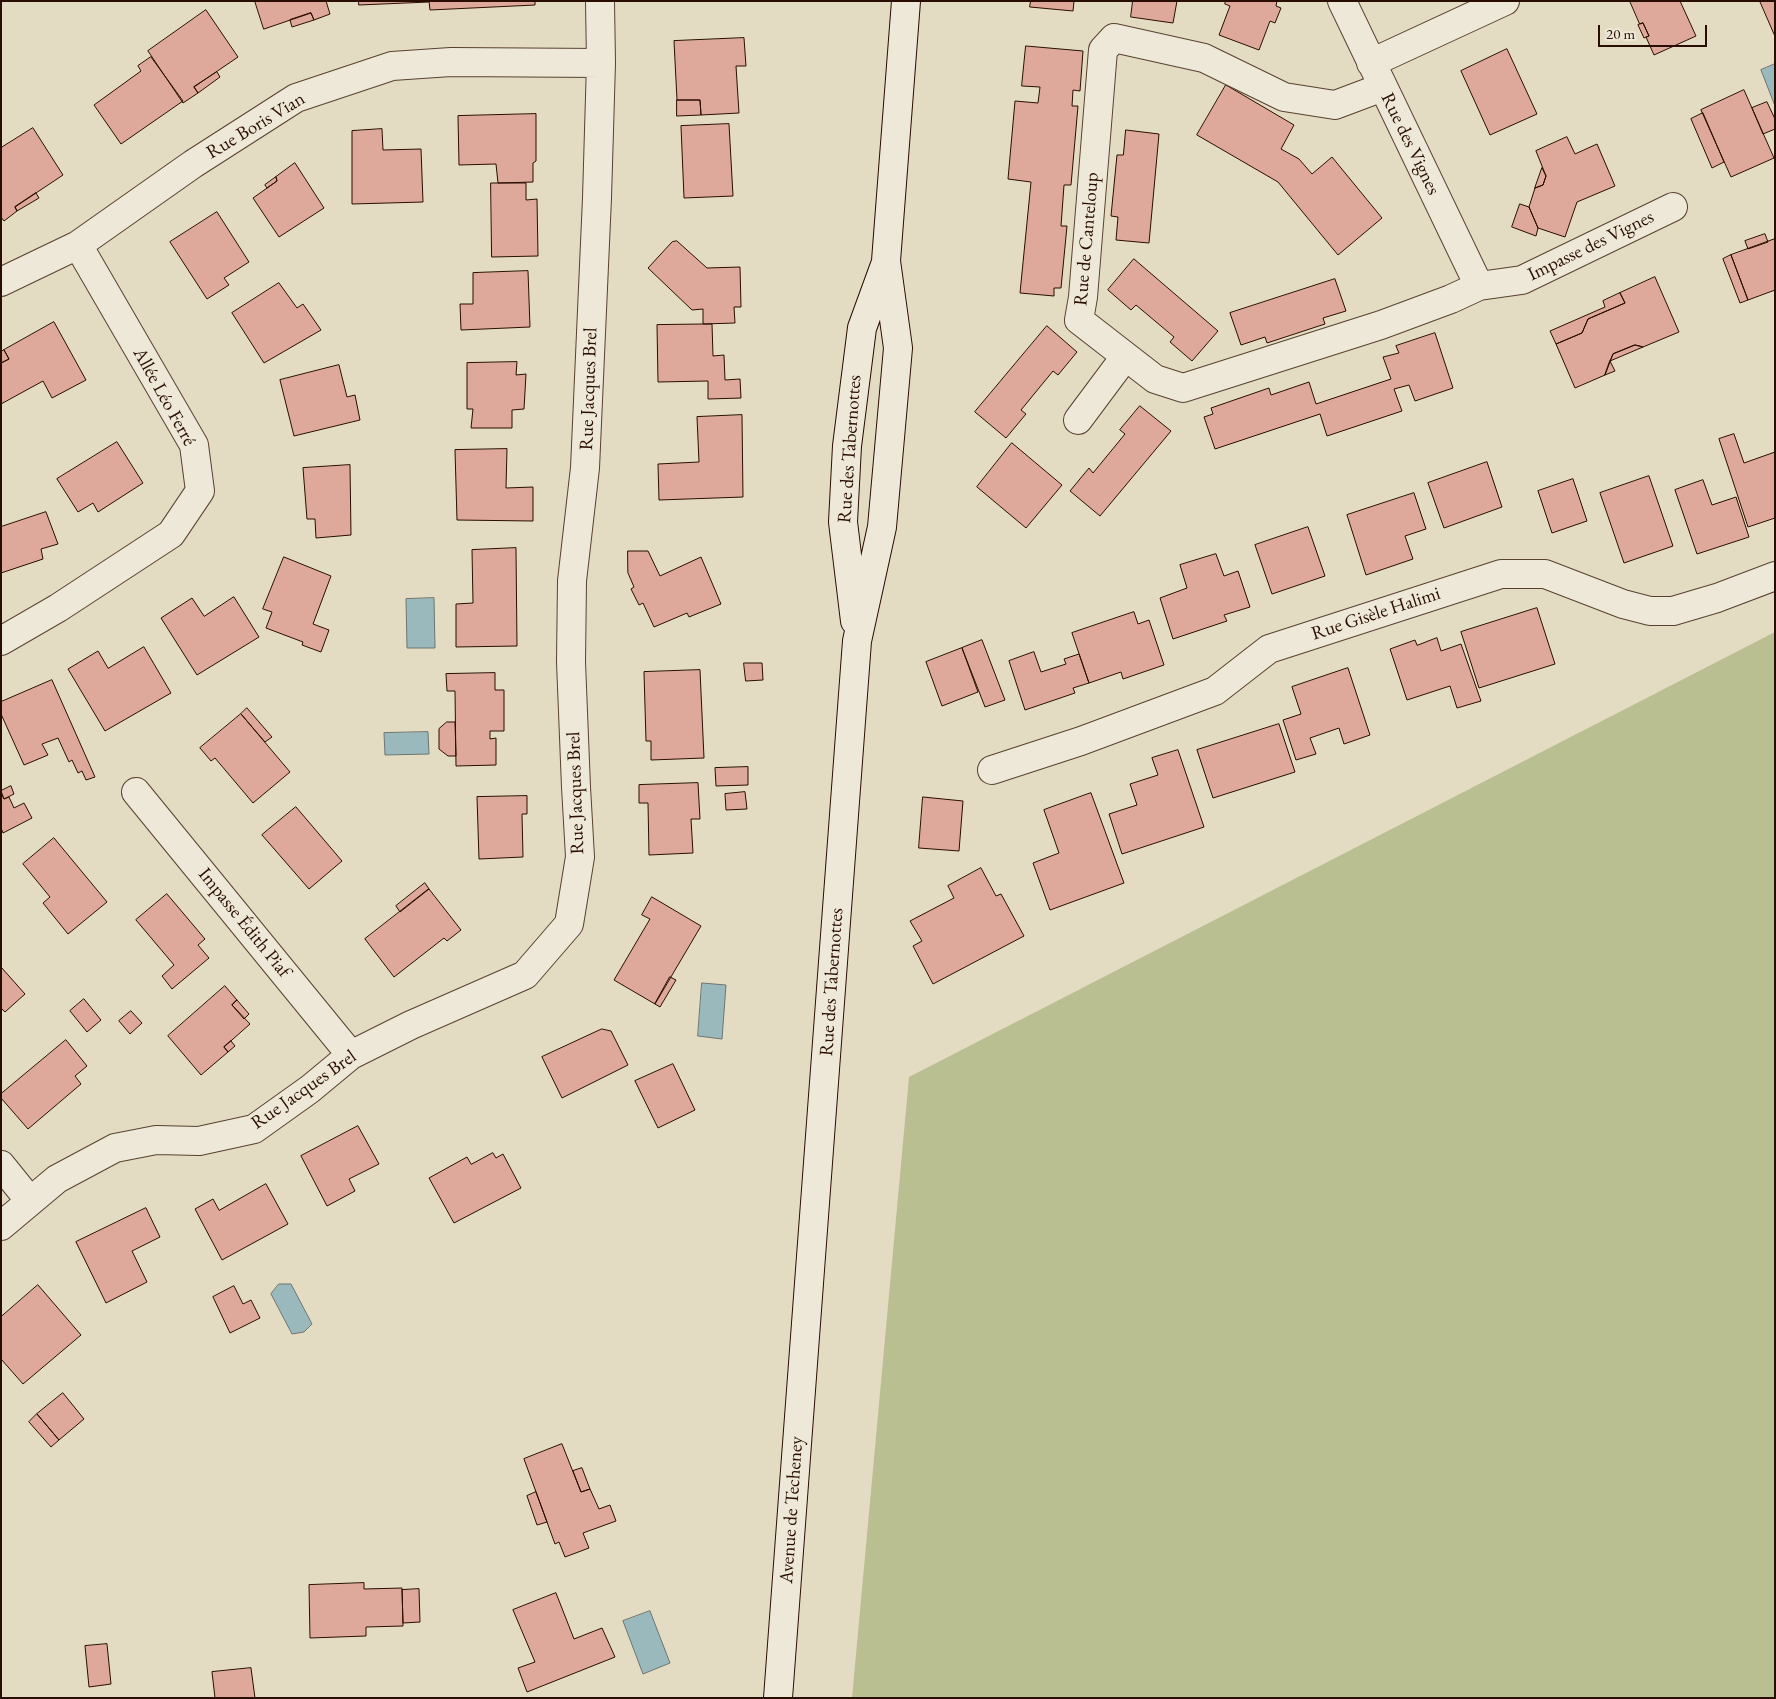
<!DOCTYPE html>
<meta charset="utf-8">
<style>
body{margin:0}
#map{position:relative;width:1776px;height:1699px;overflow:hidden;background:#e4dcc2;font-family:"EB Garamond",serif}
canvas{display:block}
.frame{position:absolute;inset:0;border:2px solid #290d00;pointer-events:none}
.scale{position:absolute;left:1598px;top:25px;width:109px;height:22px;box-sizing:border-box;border:2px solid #290d00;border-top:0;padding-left:6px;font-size:15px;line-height:18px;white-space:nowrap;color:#290d00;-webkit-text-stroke:4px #ede8d7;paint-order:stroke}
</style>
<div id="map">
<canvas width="1776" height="1699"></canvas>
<div class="frame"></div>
<div class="scale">20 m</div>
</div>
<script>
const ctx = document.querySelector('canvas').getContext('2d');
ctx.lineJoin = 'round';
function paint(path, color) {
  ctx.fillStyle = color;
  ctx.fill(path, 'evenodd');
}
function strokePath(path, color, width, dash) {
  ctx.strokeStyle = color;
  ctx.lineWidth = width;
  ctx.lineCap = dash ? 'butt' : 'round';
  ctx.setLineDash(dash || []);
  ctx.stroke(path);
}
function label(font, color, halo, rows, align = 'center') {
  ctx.font = font + ' "EB Garamond",serif';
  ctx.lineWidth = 4;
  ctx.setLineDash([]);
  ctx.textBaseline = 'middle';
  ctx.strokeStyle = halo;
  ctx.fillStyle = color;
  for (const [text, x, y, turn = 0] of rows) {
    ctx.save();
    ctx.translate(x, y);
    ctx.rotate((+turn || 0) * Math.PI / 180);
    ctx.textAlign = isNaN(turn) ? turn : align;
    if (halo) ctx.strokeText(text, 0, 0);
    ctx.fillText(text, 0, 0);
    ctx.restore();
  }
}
paint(new Path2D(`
 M1775,632v1066h-923l57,-621z`), '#b9bf90');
const water = new Path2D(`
 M1775,64v42l-14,-36z
 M434,598l1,50h-28l-1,-49z
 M428,732l1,22 -44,1 -1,-22z
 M702,983l24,2 -4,54 -24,-3z
 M279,1284h12l21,40 -8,8 -12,2 -21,-40z
 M650,1611l20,52 -27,11 -20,-53z`);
paint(water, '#9ab9bd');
strokePath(water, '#6d7471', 1);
const building = new Path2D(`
 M255,1h71l4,13 -16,6 -3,-7 -47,16z
 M359,1h70v1l-70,3z
 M535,1v4l-105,5 -1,-9z
 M1031,1h43l-1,10 -43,-4z
 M1133,1h44l-4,22 -42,-6z
 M1226,1h51l-1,5 5,2 -6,15 -5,-2 -11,29 -40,-15 11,-29 -5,-2z
 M1630,1h50l16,35 -42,19 -8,-18 3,-1 -6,-13 -3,1z
 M1760,1h15v35z
 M206,10l32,47 -44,30 4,6 -15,10 -35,-52z
 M311,13l3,7 -22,7 -2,-7z
 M1643,23l6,13 -5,2 -6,-13z
 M744,38l2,28h-10l3,47 -38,2 -1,-15h-23l-3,-59z
 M1026,46l57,5 -3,40 -7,-1 -1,16h6l-7,79h-7l-3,41h6l-6,62h-7v8l-34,-3 11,-111 -23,-3 7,-78 23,2 2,-16 -18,-1z
 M1507,49l30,65 -47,21 -29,-64z
 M151,57l32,44 -62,43 -27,-39 47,-34 -3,-5z
 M217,72l3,5 -22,16 -4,-6z
 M1226,85l68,40 -13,24 18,10 13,15 20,-17 50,61 -44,37 -60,-73 -81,-47z
 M1744,90l30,68 -43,19 -30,-67z
 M677,100h23l1,15 -24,1z
 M1767,102l8,17v10l-12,5 -11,-26z
 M1703,113l21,49 -12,6 -21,-49z
 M536,114v47l-3,2v19l-35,1 -2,-19 -37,1 -1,-49z
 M729,124l4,72 -49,2 -3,-72z
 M33,128l30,47 -48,32 2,4 -13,10 -3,-4v-69z
 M382,129l1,21 38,-1 2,53 -71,2v-73z
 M1126,130l33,4 -10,109 -33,-3 2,-23 -7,-1 6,-61h6z
 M1567,137l8,17 22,-10 18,42 -38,16 -12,35 -27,-9 -9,-21 6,-19 8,-3 3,-9 -10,-25z
 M295,163l29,45 -45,29 -26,-39 24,-17 -1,-4z
 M1542,168l4,8 -3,9 -8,3z
 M276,177l1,4 -10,7 -2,-3z
 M491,183h35v17l11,-1 1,57 -46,1z
 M36,193l3,5 -22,13 -2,-4z
 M1520,204l9,3 9,21 -2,8 -24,-9z
 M217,212l32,50 -25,16 5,7 -22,14 -37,-57z
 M1765,234l3,8 -20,7 -3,-8z
 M1775,239v51l-27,10 -17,-45z
 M677,241l30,27 33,-1 1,40h-7l1,16 -32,1v-15l-11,1 -44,-42 24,-26z
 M1731,255l17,45 -8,3 -17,-44z
 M1134,259l84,72 -26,30 -22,-19 4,-5 -38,-32 -5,5 -23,-20z
 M528,271l2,56 -69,3 -1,-26h13v-31z
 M1655,277l24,55 -36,15 -8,-2 -22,9 -8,21 -30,13 -19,-44 26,-11 6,-14 37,-16 -5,-10z
 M1335,279l11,32 -23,7 2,6 -58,19 -2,-6 -24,8 -11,-32z
 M279,283l18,25 6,-4 18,26 -57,33 -32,-50z
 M1620,293l5,10 -37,16 -6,14 -26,11 -6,-13 55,-24 -2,-6z
 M54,322l32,58 -34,18 -9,-17 -42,23v-41l8,-4 -5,-9z
 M703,324h9l1,32 11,-1 1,25 15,-1 1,19 -33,1v-18l-50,1 -1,-57z
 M1047,326l30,26 -19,23 -5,-4 -32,39 5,4 -20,24 -31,-26z
 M1435,333l18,55 -38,13 -6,-16 -15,4 8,22 -75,25 -7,-22 -105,35 -11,-32 9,-3 -2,-6 58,-20 2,7 38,-13 7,22 75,-25 -8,-22 16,-4 -3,-7z
 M1635,345l8,2 -33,14 3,-7z
 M4,350l5,9 -8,4v-11z
 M1610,361l5,10 -10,4z
 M517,362l-1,13 10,-1 -2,35 -12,1v18h-41l2,-19h-6v-46z
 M339,365l8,32 8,-2 5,25 -66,16 -14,-56z
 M1140,406l31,25 -71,85 -30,-25 19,-23 4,5 32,-39 -5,-4z
 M742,415l1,82 -84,3 -1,-36 41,-2 -2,-45z
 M1734,434l10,29 31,-11v66l-27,9 -29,-88z
 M117,442l26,41 -45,29 -5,-9 -15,9 -21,-33z
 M1012,443l50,42 -36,43 -49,-41z
 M507,449l-1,39 27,-1v34l-76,-1 -2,-70z
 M1487,462l15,45 -58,21 -16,-45z
 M350,465l1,70 -35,3 -1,-19h-8l-4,-51z
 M1649,476l24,70 -49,17 -24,-70z
 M1573,479l14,42 -35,12 -14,-42z
 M1703,480l9,25 24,-8 13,40 -52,17 -22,-64z
 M1414,493l12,36 -21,7 8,23 -47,16 -19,-60z
 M46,512l12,32 -17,5 2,10 -42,14v-46z
 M1308,527l17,49 -53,18 -17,-49z
 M516,548l1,98 -61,1v-43l17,-1 -1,-53z
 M628,551h20l12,25 41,-19 20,47 -32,13 -2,-4 -33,14 -11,-24 -4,2 -8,-16 3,-2 -6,-14z
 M1216,554l8,22 14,-5 12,36 -26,8 3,6 -54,18 -13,-41 27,-10 -7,-23z
 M284,557l47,19 -18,48 16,6 -8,22 -19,-7 1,-3 -37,-14 6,-16 -9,-3z
 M234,597l25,40 -62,38 -36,-57 31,-20 12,18z
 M1537,608l18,56 -76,24 -18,-56z
 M1134,612l4,12 11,-4 15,45 -41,14 -2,-7 -32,11 -17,-50z
 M1437,638l4,13 20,-7 20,57 -24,7 -7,-22 -43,14 -17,-51 25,-9 2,5z
 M982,640l23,60 -20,7 -23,-59z
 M144,647l27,46 -66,38 -37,-62 30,-18 10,17z
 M962,648l16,44 -36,14 -16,-44z
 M1034,652l7,20 25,-8 -2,-5 15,-5 10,29 -16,5 2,5 -50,17 -16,-49z
 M744,663h18l1,17 -17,1z
 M1348,668l22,67 -26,9 -5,-16 -29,10 6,16 -20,6 -13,-40 18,-6 -9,-27z
 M700,670l4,88 -53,2v-19h-5l-2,-69z
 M495,673v17h9v41h-14v8l6,-1v27l-40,1 -1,-75h-8l-1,-17z
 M52,680l43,97 -9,3 -4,-9 -4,2 -6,-13 -3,2 -11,-24 -16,6 6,11 -24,10 -23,-51v-12z
 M247,708l25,29 -7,5 -24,-28z
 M241,714l49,58 -37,31 -38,-45 -4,3 -11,-13z
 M447,722h8l1,34h-8l-9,-7v-20z
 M1279,724l16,48 -82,26 -16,-48z
 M1178,750l26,77 -82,27 -13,-40 28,-9 -7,-21 28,-9 -6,-17z
 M748,767v18l-32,1 -1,-18z
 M698,783l2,36h-9l2,34 -44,2 -1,-52h-9v-18z
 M11,786l3,8 -10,5 -3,-8z
 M745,792l2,17 -21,1 -1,-16z
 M1,793l3,6 5,-2 5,11 10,-5 8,15 -29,15 -2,-5z
 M1091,793l33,90 -74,27 -17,-47 26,-10 -15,-43z
 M527,796v18h-5l1,43 -44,2 -2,-62z
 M923,797l40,4 -4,50 -40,-3z
 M296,807l46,54 -33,28 -47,-54z
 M54,838l53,64 -39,32 -25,-31 7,-6 -27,-33z
 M981,868l15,28 5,-2 23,42 -91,48 -20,-38 9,-5 -12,-20 44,-23 -6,-12z
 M425,883l4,6 -29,23 -4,-6z
 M429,889l32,41 -14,11 -3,-3 -50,39 -29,-38z
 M167,894l38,45 -7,6 11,13 -37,31 -10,-13 12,-11 -38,-45z
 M652,897l49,29 -46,78 -41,-24 36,-61 -8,-4z
 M1,967l24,27 -20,18 -4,-4z
 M670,977l6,3 -16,27 -5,-3z
 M225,986l12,14 -5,5 18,19 -26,23 4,5 -27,23 -33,-39z
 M84,999l17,21 -14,12 -17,-21z
 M237,1000l12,14 -5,5 -12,-14z
 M131,1011l11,12 -12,11 -11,-13z
 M602,1029l9,2 17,34 -66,33 -20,-41z
 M66,1040l21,26 -12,10 6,8 -53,45 -27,-31v-4z
 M231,1041l4,5 -7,6 -4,-5z
 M673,1064l22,46 -37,18 -23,-47z
 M358,1126l21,38 -30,15 6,12 -28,15 -26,-50z
 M493,1153l3,5 7,-4 18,34 -67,35 -25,-45 38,-21 4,7z
 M266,1184l22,40 -66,36 -27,-51 18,-10 6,11z
 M146,1208l14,29 -28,14 15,31 -41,21 -30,-61z
 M38,1285l43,50 -58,49 -22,-25v-42z
 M234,1286l9,18 8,-4 9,18 -30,15 -17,-36z
 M63,1393l21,26 -25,21 -22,-26z
 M37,1414l22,26 -8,7 -22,-25z
 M562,1444l19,48 9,-3 9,20 11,-4 6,16 -33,12 6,15 -24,9 -6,-15 -4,2 -31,-85z
 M582,1468l8,21 -9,3 -8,-21z
 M536,1492l11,30 -10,3 -10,-29z
 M364,1583v6l38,-1 1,38 -37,1v9l-56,2 -1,-53z
 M419,1589l1,33 -17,1 -1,-33z
 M556,1593l18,46 28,-11 13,29 -88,35 -9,-24 17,-6 -22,-52z
 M107,1644l4,40 -22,3 -4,-41z
 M251,1668l4,30h-40l-3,-26z`);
paint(building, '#dea99a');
strokePath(building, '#290d00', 1);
const street = new Path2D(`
 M1342,1l137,285
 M1371,63l134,-62
 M1383,87l-48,18 -51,-8 -80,-39 -90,-20 -11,12 -20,247 -4,23 76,59 28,9 198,-63 70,-26 28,-13 43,-6 151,-73
 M1,282l77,-37 115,-81 103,-66 96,-32 59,-4 150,1
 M1078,420l47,-63
 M1,641l57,-33 113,-74 29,-43 -6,-46 -116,-200
 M992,770l89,-29 134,-50 54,-42 232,-75h44l78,30 27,7h23l44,-13 58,-22
 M136,792l215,263
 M1,1165l29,36
 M1,1226l56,-47 58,-31 41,-8 43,1 55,-12 56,-40 41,-34 60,-30 114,-50 44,-51 11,-67 -4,-70 -5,-125 1,-81 13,-113 12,-270 4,-135 -1,-62`);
const secondary = new Path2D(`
 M855,621l-12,-99 4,-76 15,-118 23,-63
 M778,1698l79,-1057 25,-114 16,-179 -12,-87 20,-260`);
strokePath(street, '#584130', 30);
strokePath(secondary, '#290d00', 30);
strokePath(street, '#ede8d7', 28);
strokePath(secondary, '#ede8d7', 28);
label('19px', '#290d00', '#ede8d7', [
 ["Rue Boris Vian",256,126,-31],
 ["Rue des Vignes",1410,144,64],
 ["Rue de Canteloup",1087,239,-85],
 ["Impasse des Vignes",1591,246,-26],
 ["Rue Jacques Brel",589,389,-88],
 ["Allée Léo Ferré",164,397,61],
 ["Rue des Tabernottes",850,449,-86],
 ["Rue Gisèle Halimi",1376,614,-18],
 ["Rue Jacques Brel",576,793,-92],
 ["Impasse Édith Piaf",244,923,51],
 ["Rue des Tabernottes",832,982,-86],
 ["Rue Jacques Brel",304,1090,-35],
 ["Avenue de Techeney",792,1510,-86]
]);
</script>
